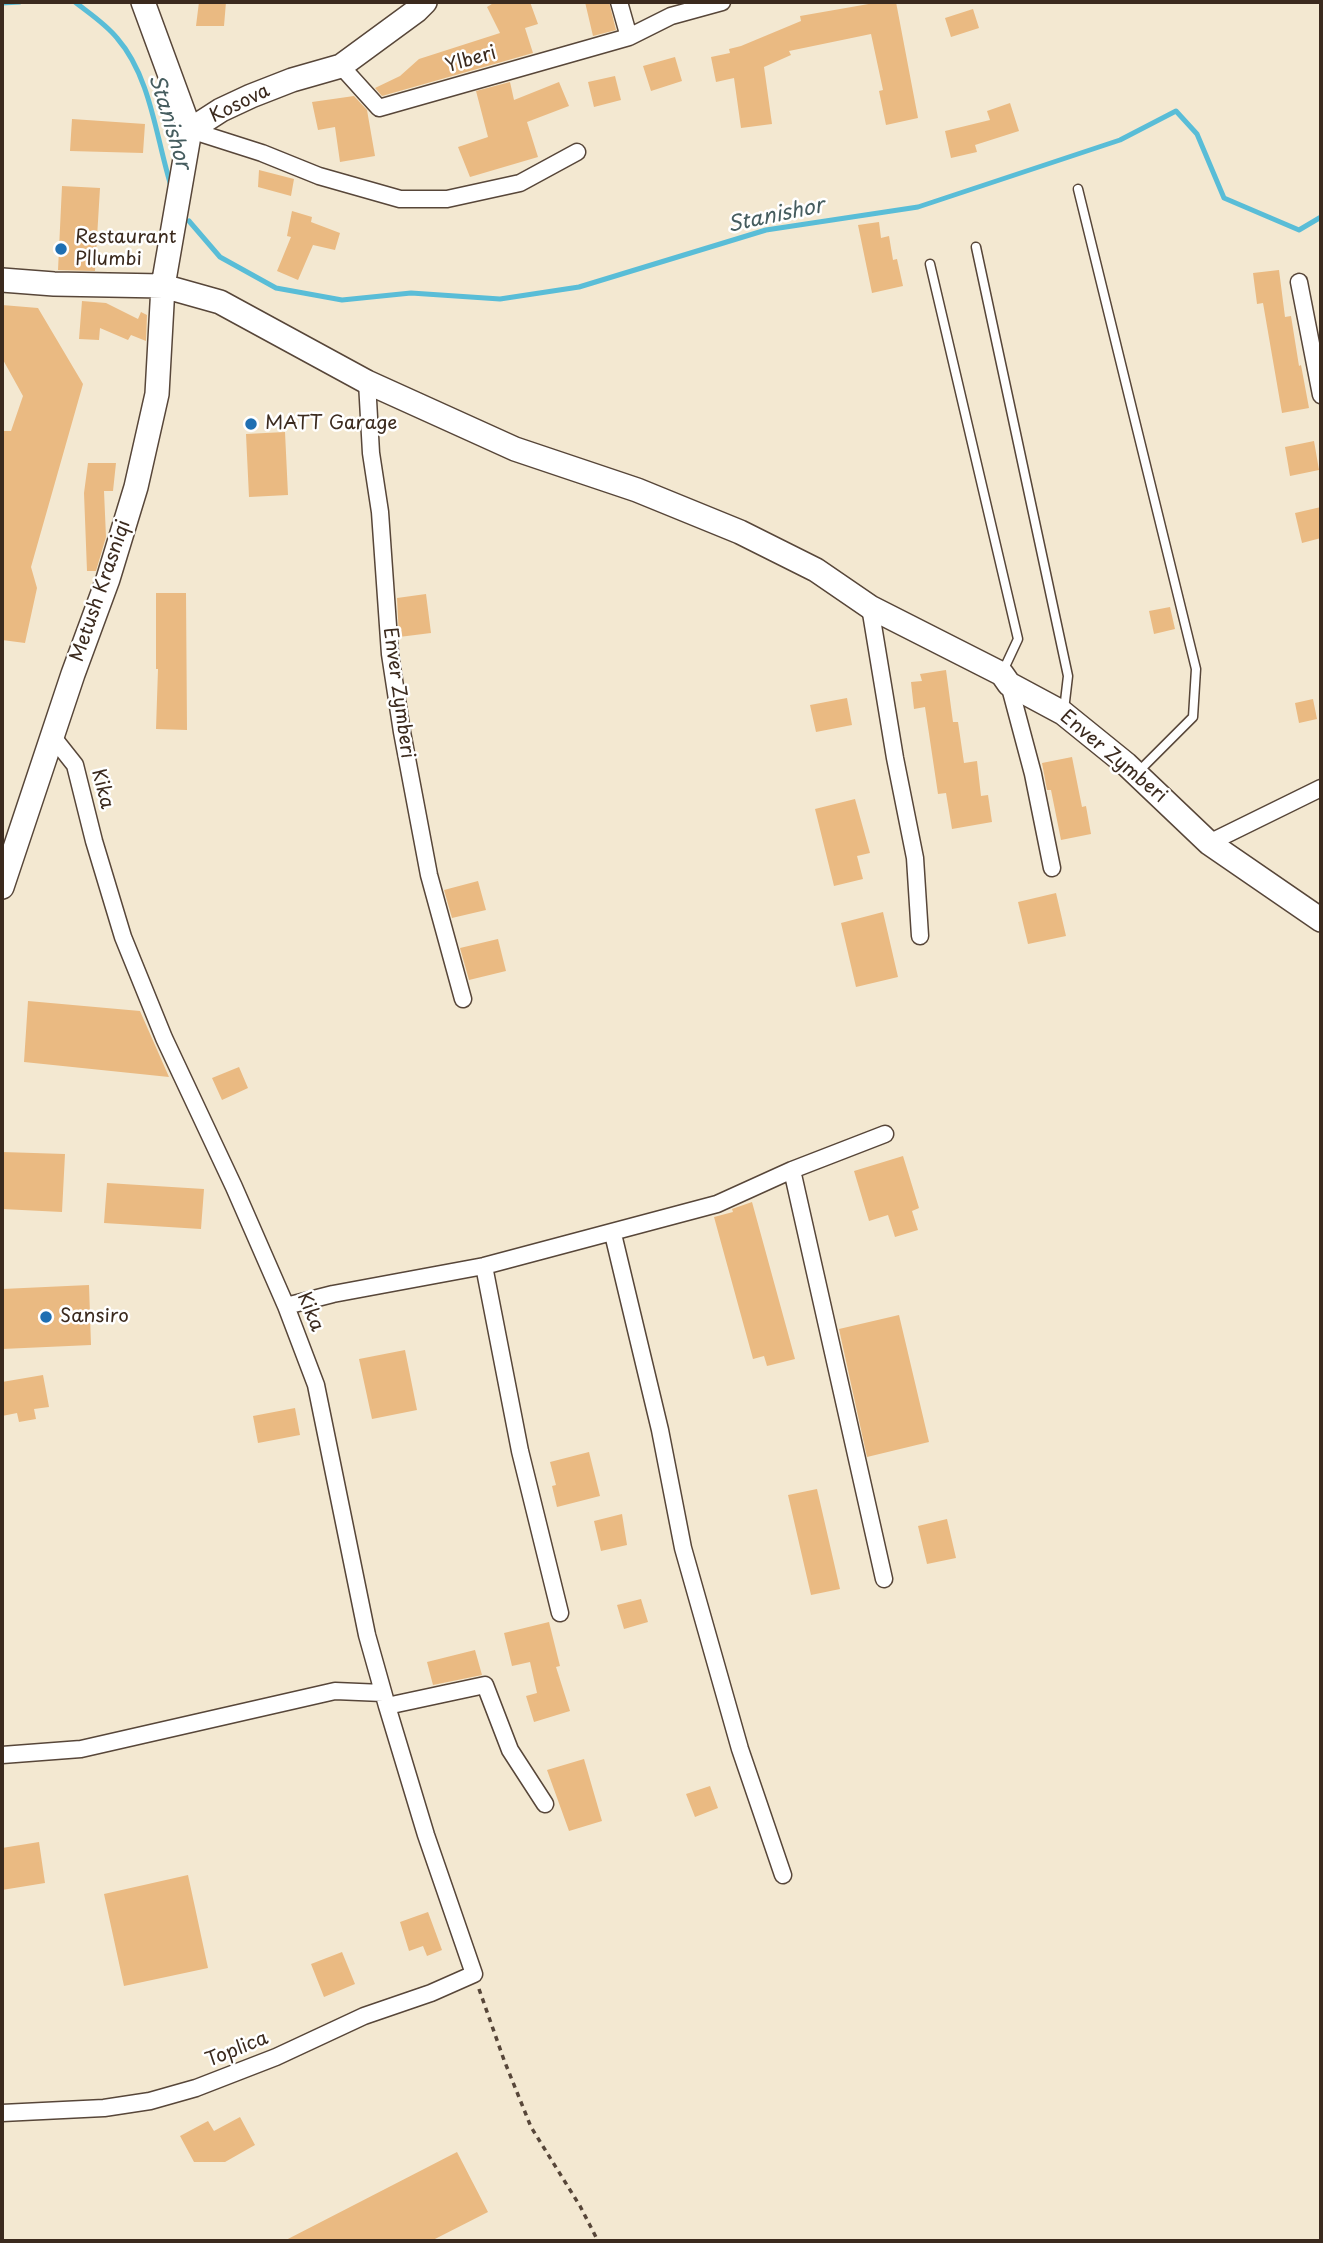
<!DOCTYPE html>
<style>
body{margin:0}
#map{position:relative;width:1323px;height:2243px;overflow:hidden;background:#f3e8d1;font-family:"Playpen Sans",sans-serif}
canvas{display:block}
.frame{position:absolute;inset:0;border:4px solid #3b2a1e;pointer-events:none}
</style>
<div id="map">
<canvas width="1323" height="2243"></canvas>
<div class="frame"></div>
</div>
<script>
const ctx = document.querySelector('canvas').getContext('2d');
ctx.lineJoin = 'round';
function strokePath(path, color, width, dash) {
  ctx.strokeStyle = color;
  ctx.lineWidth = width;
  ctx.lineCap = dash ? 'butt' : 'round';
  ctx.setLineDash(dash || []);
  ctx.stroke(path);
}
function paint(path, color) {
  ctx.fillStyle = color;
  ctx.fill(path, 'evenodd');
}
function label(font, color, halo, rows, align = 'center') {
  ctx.font = font + ' "Playpen Sans",sans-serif';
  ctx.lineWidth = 5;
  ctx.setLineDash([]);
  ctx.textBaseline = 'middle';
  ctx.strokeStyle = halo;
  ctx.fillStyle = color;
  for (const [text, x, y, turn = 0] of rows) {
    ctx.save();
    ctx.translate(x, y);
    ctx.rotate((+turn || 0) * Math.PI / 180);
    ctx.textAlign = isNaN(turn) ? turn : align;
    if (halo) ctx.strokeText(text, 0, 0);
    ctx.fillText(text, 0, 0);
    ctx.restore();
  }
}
strokePath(new Path2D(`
 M75,2c14,11 31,22 42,36 34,39 39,100 54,148
 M2,3l18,-1
 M189,221l31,36 56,31 66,12 69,-7 89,6 79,-12 187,-57 152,-23 202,-67 56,-29 21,23 27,64 75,32 22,-13`), '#59bdd7', 5);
paint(new Path2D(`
 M199,2h27l-2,24h-28z
 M495,2h35l8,22 -13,4 8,25 -151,43 -7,-8 25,-12 19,-17 81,-26 -13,-26z
 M585,2h24l7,28 -23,6z
 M880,2h16l22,116 -32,7 -7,-34 4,-1 -12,-56 -82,17 2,4 -27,12 8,57 -31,4 -7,-50 -18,4 -5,-25 19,-4 -1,-4 12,-3 60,-25 -1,-5z
 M973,9l6,19 -28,9 -6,-19z
 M675,57l7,24 -31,10 -8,-25z
 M615,76l6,24 -27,7 -6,-25z
 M510,82l4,18 45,-18 10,24 -42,16 11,35 -68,20 -12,-30 30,-10 -12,-46z
 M354,96l13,14 8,46 -35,6 -5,-35 -17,3 -6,-28z
 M1010,103l9,28 -44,14 2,7 -26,6 -6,-27 45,-11 -3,-9z
 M72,119l73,5 -2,29 -73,-2z
 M259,170l35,9 -3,17 -33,-9z
 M62,186l38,2 -5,83 -37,-1z
 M292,211l20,6 -1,5 29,11 -5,17 -22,-5 -15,35 -21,-9 14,-34 -4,-1z
 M879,222l2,16 8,-2 4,24 4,-1 6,27 -31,7 -14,-68z
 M1279,270l6,47 6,-1 8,50 2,-1 8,43 -27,5 -19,-110 -6,1 -4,-31z
 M82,301l24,2 32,16 3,-7 6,3 -1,26 -15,-6 -3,5 -28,-12 -1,12 -20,-1z
 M2,305l36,3 45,76 -52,183 6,21 -12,55 -23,-3v-209h9l12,-35 -21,-38z
 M285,432l3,63 -39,2 -3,-63z
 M1314,441l5,29 -29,6 -5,-29z
 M88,463h28l-3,28h-9l2,46 -10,34h-9l-3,-78z
 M1321,507v31l-19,5 -7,-30z
 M156,593h30l1,137 -31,-1 2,-60h-2z
 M426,594l5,39 -32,4 -2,-39z
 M1170,607l5,22 -21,5 -5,-23z
 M946,670l7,52h5l6,41 13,-2 4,35 7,-1 4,27 -40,7 -6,-36 -8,1 -13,-87 -11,2 -3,-27 11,-1 -2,-7z
 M847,698l5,27 -36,7 -6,-27z
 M1313,699l4,20 -18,4 -4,-20z
 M1072,757l10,50 4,-1 5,28 -30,6 -10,-50h-4l-5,-27z
 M855,799l15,54 -13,3 6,23 -29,7 -19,-77z
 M478,881l8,29 -34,8 -8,-28z
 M1056,893l10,43 -38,8 -10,-42z
 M883,912l15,65 -42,10 -15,-64z
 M498,939l8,32 -37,9 -9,-32z
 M28,1001l112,10 29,66 -145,-15z
 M239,1067l9,21 -26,12 -10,-22z
 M2,1152l63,2 -3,58 -60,-3z
 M903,1156l16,52 -7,3 6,19 -23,7 -7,-22 -19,6 -15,-50z
 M107,1183l97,6 -3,40 -97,-6z
 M752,1202l43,157 -28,7 -3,-10 -11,3 -39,-142 19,-5 -1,-3z
 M89,1285l2,60 -89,4v-60z
 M899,1315l30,127 -62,15 -28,-128z
 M405,1350l12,60 -45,9 -13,-60z
 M43,1375l6,32 -15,2 2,10 -17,3 -2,-9 -15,3v-34z
 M295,1408l5,27 -42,8 -5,-27z
 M589,1452l11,44 -43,11 -5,-21 4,-1 -6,-23z
 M817,1489l23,100 -29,6 -23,-100z
 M622,1514l5,31 -26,6 -7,-30z
 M947,1519l9,39 -29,6 -9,-38z
 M641,1599l7,23 -24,7 -7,-24z
 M549,1622l11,44 -4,1 14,44 -36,11 -8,-26 11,-3 -7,-31 -18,4 -8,-33z
 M475,1650l7,25 -49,10 -6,-23z
 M584,1759l18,62 -33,10 -22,-61z
 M710,1786l8,22 -23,9 -9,-23z
 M39,1842l6,41 -43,7v-42z
 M188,1875l20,93 -84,18 -20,-92z
 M428,1912l14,38 -15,6 -4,-10 -14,5 -9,-29z
 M342,1952l13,32 -31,13 -13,-33z
 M240,2117l15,28 -30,17h-31l-14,-26 28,-15 6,10z
 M457,2152l31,60 -57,29h-147z`), '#eaba82');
const lane = new Path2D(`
 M1078,189l118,480 -3,48 -55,55
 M976,247l92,429 -4,34
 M930,264l88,375 -15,32`);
const street = new Path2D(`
 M619,2l10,35
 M341,66l38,42 250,-71 42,-21 51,-14
 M190,130l72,23 57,23 81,23h47l73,-16 57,-31
 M1299,282l22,113
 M367,382l4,71 9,59 10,142 12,78 27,143 34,124
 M870,607l25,151 20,100 5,78
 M1009,684l24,90 19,94
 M52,736l23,29 19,76 29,96 41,101 70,149 52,119 30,79 51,250 20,71 98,-21 25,65 35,54
 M1209,843l112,-55
 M792,1170l92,409
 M613,1234l47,196 23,118 57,201 43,126
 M484,1266l36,185 40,162
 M286,1306l47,-12 151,-28 233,-62 75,-34 93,-36
 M2,1755l79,-6 254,-58 48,2
 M2,2113l102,-5 46,-7 46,-13 80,-31 88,-41 67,-23 43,-19 -48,-139 -39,-129`);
const secondary = new Path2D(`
 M143,2l47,128
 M2,280l52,4 109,2 57,16 147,80 148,67 122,41 103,42 76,38 54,37 132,67 7,10 54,29 63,51 83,79 112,77
 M2,887l71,-213 35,-95 28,-92 21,-93 6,-108 27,-156 31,-20 30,-14 41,-16 49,-14 75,-55 9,-9`);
strokePath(lane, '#574639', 11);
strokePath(street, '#574639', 19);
strokePath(secondary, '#574639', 26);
strokePath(new Path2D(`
 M479,1989l25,71 27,67 49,79 18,35`), '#574639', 3.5, [5, 5]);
strokePath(lane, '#fff', 8);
strokePath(street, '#fff', 16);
strokePath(secondary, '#fff', 23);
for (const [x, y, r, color] of [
 [61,249,7,"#1f6fb2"],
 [251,424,7,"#1f6fb2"],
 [46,1317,7,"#1f6fb2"]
]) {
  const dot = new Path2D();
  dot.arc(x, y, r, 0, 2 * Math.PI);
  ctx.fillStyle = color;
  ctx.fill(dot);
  strokePath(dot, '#fff', 2.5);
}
label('19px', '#3b2a1e', '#fff', [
 ["Ylberi",471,60,-16],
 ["Kosova",240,104,-26],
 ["Metush Krasniqi",101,591,-71],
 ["Enver Zymberi",398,693,82],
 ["Enver Zymberi",1113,757,40],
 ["Kika",102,789,76],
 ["Kika",310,1312,68],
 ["Toplica",237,2050,-22]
]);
label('19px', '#3b2a1e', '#fff', [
 ["Restaurant",75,238],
 ["Pllumbi",75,260],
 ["MATT Garage",265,424],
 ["Sansiro",60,1317]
], 'left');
label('italic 21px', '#465d5f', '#fff', [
 ["Stanishor",169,122,73],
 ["Stanishor",776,216,-12]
]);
</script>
